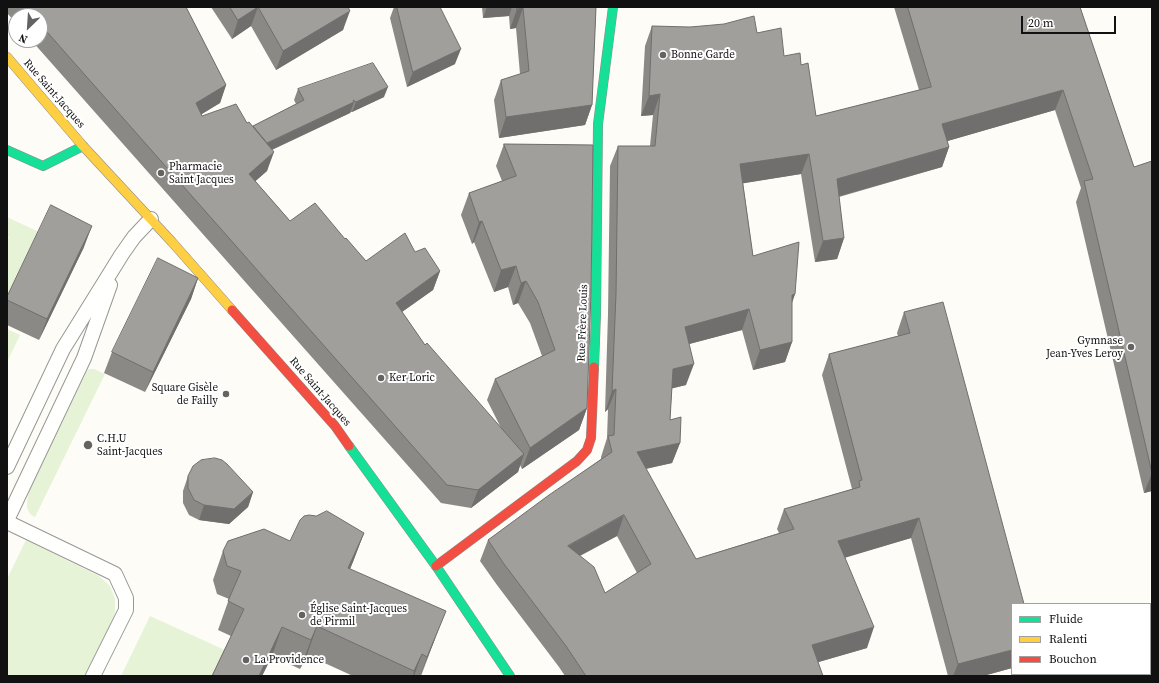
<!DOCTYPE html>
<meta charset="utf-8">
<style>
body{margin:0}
#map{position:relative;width:1159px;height:683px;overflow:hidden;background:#fdfcf7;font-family:"Source Serif 4",serif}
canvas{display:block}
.frame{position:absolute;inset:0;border:8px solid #111;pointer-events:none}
.legend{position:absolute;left:1011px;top:603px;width:140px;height:72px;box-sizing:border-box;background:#fff;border:1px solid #a0a0a0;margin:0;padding:5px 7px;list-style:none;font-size:12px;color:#111}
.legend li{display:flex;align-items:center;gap:8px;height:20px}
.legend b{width:20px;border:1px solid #a0a0a0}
.north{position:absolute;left:8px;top:8px;width:40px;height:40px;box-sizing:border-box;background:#fff;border:1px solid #a0a0a0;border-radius:50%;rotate:205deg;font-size:11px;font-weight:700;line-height:16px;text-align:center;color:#111}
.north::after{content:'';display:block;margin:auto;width:14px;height:18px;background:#646362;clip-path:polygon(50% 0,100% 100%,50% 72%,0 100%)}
.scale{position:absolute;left:1021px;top:16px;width:95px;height:18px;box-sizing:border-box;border:2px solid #111;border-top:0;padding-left:5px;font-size:12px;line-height:14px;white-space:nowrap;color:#111;-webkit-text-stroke:3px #fff;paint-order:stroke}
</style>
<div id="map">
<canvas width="1159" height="683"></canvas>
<div class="frame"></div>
<ul class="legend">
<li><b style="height:5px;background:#16e098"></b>Fluide</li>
<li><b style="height:5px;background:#ffcf43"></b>Ralenti</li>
<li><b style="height:5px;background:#f24e42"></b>Bouchon</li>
</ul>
<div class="north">N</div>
<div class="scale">20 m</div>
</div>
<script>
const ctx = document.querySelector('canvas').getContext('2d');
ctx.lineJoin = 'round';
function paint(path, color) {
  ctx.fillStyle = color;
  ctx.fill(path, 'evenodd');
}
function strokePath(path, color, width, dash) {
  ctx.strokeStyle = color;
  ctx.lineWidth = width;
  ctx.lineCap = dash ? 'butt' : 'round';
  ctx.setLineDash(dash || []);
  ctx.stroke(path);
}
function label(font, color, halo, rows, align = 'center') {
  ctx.font = font + ' "Source Serif 4",serif';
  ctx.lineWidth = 4;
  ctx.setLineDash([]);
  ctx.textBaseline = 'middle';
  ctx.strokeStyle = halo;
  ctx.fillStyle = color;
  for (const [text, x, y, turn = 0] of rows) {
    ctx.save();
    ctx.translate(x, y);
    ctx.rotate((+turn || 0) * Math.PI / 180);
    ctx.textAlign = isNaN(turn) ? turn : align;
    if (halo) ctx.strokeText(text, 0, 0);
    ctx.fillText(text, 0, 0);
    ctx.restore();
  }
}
paint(new Path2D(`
 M7,217l32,15 -32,67v-58l2,-4 -2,-1z
 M7,329l13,6 -13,27z
 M89,369h5l11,5 -70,143c-11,-5 -8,-15 -6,-26l58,-120z
 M26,540l73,36 11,10 5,13v13l-4,15 -24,49h-80v-97z
 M150,616l77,35 -11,25h-95z`), '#e7f3d7');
const lane = new Path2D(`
 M7,467l56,-118 59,-95 12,-17 17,-18
 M7,520l77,-162 26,-73
 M7,522l108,52 11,24v12l-33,66`);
const fast = new Path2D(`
 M7,150l36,16 40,-20
 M594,367l2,-53 2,-190 15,-117
 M349,446l87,120 74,110`);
const slow = new Path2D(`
 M7,57l76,89 89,96 60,68`);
const jam = new Path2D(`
 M232,310l103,116 14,20
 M436,566l141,-105 10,-11 4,-12 3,-71`);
strokePath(lane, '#979795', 16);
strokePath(fast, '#8e8d8b', 10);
strokePath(slow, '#8e8d8b', 10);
strokePath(jam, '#8e8d8b', 10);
strokePath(lane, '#fffffe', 14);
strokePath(fast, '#16e098', 9);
strokePath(slow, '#ffcf43', 9);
strokePath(jam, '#f24e42', 9);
paint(new Path2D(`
 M7,7h179l40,78 -6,18 -19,11 1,2 45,7 6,3 43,-22 -2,-4 4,-11 86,8 -32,15h-1l-1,1 -78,37 -5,21 -12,10 35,40 55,18 21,22 49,-9 25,19 -7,19 -31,22 23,33 76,83 -14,-28 8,-21 47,-23 -12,-33 -12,-20 -5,2 -5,-18 -14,5 -20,-50 -2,2 -11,-29 8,-22 33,-12 -6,-15 8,-22 89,1 -6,263 -8,22 -57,39 -2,-4 -2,7 -47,36 -30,-5 -410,-463h9v-24h-24v7l-9,-10z
 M211,7h137l-5,23 -67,40 -25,-44 -19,13z
 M394,7h46l15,57 -48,23 -17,-69z
 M482,7h114l-4,98 -7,20 -86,13 -5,-38 7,-20 19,-6 -4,-46 -6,1 -1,-13 -26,2z
 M894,7h186l54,160 18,-6v330l-8,2 -68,-291 5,-14 -26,-78 -108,31 2,6 -7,20 -103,30 5,41 -7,21 -22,3 -14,-88 -58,9 10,73 42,38 -3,8v40l-7,20 -32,8 -11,-40 -53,14 -3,41 -14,3 -2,32 10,23 -8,20 -26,6 50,90 83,-26 -2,-4 7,-20 68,-20 -30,-114 7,-21 69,-18 -1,-3 7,-21 108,356 -29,8h-35l-37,-138 -66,19 22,91 -49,14 5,14h-258l-6,-9 -62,-82 -17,-24 8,-21 113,-81v-2l6,-19 1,-29 -3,3 3,-98 2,-148 8,-20h32l3,-31 -12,1 4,-70 7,-20 105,7 27,23 17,9 15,51 103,-26zM617,536l20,37 -32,20 -25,-37z
 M84,247l-45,93 -32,-15v-28z
 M198,278l-7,21 -46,93 -41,-19 8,-21z
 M188,476l65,16 -5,15 -19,17 -30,-4 -10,-5 -6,-12v-12z
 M364,533l-14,36 85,70 -14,37h-68l-46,-21 -7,14 -28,-13 -10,20h-50l19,-40 -13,-6 11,-31 -12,-5 -4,-14 10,-29 67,-10z`), '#8a8986');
paint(new Path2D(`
 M258,7l-7,19 -19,13 6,-19z
 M487,7h25l-3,9 -26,2z
 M523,8l-7,20 -6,1 7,-20z
 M350,11l-7,19 -67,40 7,-19z
 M461,49l-6,15 -48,23 6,-15z
 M226,85l-6,18 -31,19 7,-19z
 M388,87l-4,10 -32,15 4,-10z
 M1063,90l-8,20 -121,35 8,-21z
 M660,94l-7,21 -12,1 8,-20z
 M354,102l-4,11 -92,43 4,-10z
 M592,105l-7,20 -86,13 7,-21z
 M949,147l-7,20 -113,32 8,-20z
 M274,152l-7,19 -25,22 7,-19z
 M809,154l-8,20 -68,11 7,-21z
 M482,221l-8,21 -2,2 7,-22z
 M92,226l-8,21 -45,93 8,-21z
 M844,238l-7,21 -22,3 8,-21z
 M516,266l-8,21 -14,5 7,-22z
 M440,271l-7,19 -44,31 7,-18z
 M198,278l-7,21 -46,93 8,-20z
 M526,281l-8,22 -5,2 8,-22z
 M795,294l-7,21 4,-20z
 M749,309l-7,21 -64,17 7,-20z
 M792,342l-7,20 -32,8 7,-20z
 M694,364l-8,21 -20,5 7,-21z
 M616,389l-8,20 -3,3 7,-21z
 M587,408l-8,22 -57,39 8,-21z
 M680,443l-8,20 -42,9 7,-20z
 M524,454l-6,18 -47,36 7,-18z
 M1152,473v18l-8,2z
 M253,492l-5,15 -19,17 -30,-4 5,-15z
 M624,515l-7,21 -57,30 8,-20z
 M919,518l-8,20 -80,24 7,-21z
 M364,533l-11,29 -15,35 10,-29z
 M446,611l-11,28 -15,37 7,-19z
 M317,626l-10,29 -7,14 11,-29z
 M282,627l-10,29 -10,20h-3z
 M874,627l-7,21 -62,18 7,-21z
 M1012,650v18l-29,8h-30l5,-12z
 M422,654l-8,22h-1l1,-5z`), '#716f6d');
const building = new Path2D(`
 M25,7h161l40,78 -30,18 6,13 34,-12 11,19 2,-1 25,30 -25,22 41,47 25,-18 30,36 1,-1 20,23 39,-28 10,19 10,-4 15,23 -44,32 29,42 2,-2 97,111 -46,36 -31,-5 -407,-461v-8h-7z
 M230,7h118l2,4 -67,40 -25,-44 -20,13z
 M397,7h43l21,42 -48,23z
 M517,7h79l-4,98 -86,12 -5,-37 28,-9 -6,-63 -6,1z
 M908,7h172l54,160 18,-6v312l-68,-292 9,-2 -30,-89 -121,34 7,23 -112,32 7,59 -21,3 -14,-87 -69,10 13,92 46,-14 -4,52 -3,1v47l-32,8 -11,-41 -64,18 9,37 -21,5 -3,51 11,-3 -1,26 -43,9 59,107 98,-30 -10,-20 76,-22 -1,-6 3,-1 -33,-126 81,-21 -6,-21 39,-10 81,302h-12v46l-54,14 -39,-146 -81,23 36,86 -62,18 11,31h-237l-20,-30 -62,-82 -16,-24 61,-45 63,-43 -4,-16 6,-1 2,-46 -4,2 4,-97 2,-148h37l5,-52 -11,2 3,-70 38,1 23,-2 11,-1 30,-8 3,17 24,-5 3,28 16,-3 1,12 7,-2 8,53 115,-29zM624,515l27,49 -46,29 -11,-26 -26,-21z
 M373,63l15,24 -32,15 -3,-2 1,2 -87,41 -14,-17 51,-26 -6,-11z
 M504,144l89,1 -2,147 -4,116 -57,40 -35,-69 60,-29 -17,-48 -12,-21 -5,2 -5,-17 -15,4 -19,-49 -3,1 -10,-29 47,-17z
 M51,205l41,21 -45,93 -40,-19v-3z
 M158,258l40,20 -45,94 -41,-20z
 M215,458l7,2 5,4 26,28 -19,17 -30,-4 -10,-5 -6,-12v-12l5,-10 8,-6z
 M327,511l37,22 -16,35 98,43 -19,46 -5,-3 -8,17 -97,-45 -6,14 -29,-13 -23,49h-47l32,-67 -16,-8 13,-30 -14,-5 -4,-15 5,-10 36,-12 26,12 10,-21 4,-4 5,-1 7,1z`);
paint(building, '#a19f9c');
strokePath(building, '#716f6d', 1);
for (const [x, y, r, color] of [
 [663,55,4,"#646362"],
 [161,173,4,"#646362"],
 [1131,347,4,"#646362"],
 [381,378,4,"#646362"],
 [226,394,4,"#646362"],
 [88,445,5,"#646362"],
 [302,615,4,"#646362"],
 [246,660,4,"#646362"]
]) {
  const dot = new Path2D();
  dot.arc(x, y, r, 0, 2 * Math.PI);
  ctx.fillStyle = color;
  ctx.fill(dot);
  strokePath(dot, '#fff', 1.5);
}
label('11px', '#111', '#fff', [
 ["Bonne Garde",671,55],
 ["Pharmacie",169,167],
 ["Saint Jacques",169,180],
 ["Gymnase",1123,341,"right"],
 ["Jean-Yves Leroy",1123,354,"right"],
 ["Ker Loric",389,378],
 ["Square Gisèle",218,388,"right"],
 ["de Failly",218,401,"right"],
 ["C.H.U",97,439],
 ["Saint-Jacques",97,452],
 ["Église Saint-Jacques",310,609],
 ["de Pirmil",310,622],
 ["La Providence",254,660]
], 'left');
label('11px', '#111', '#fff', [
 ["Rue Saint-Jacques",54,94,49],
 ["Rue Frère Louis",583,323,-88],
 ["Rue Saint-Jacques",320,392,49]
]);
</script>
